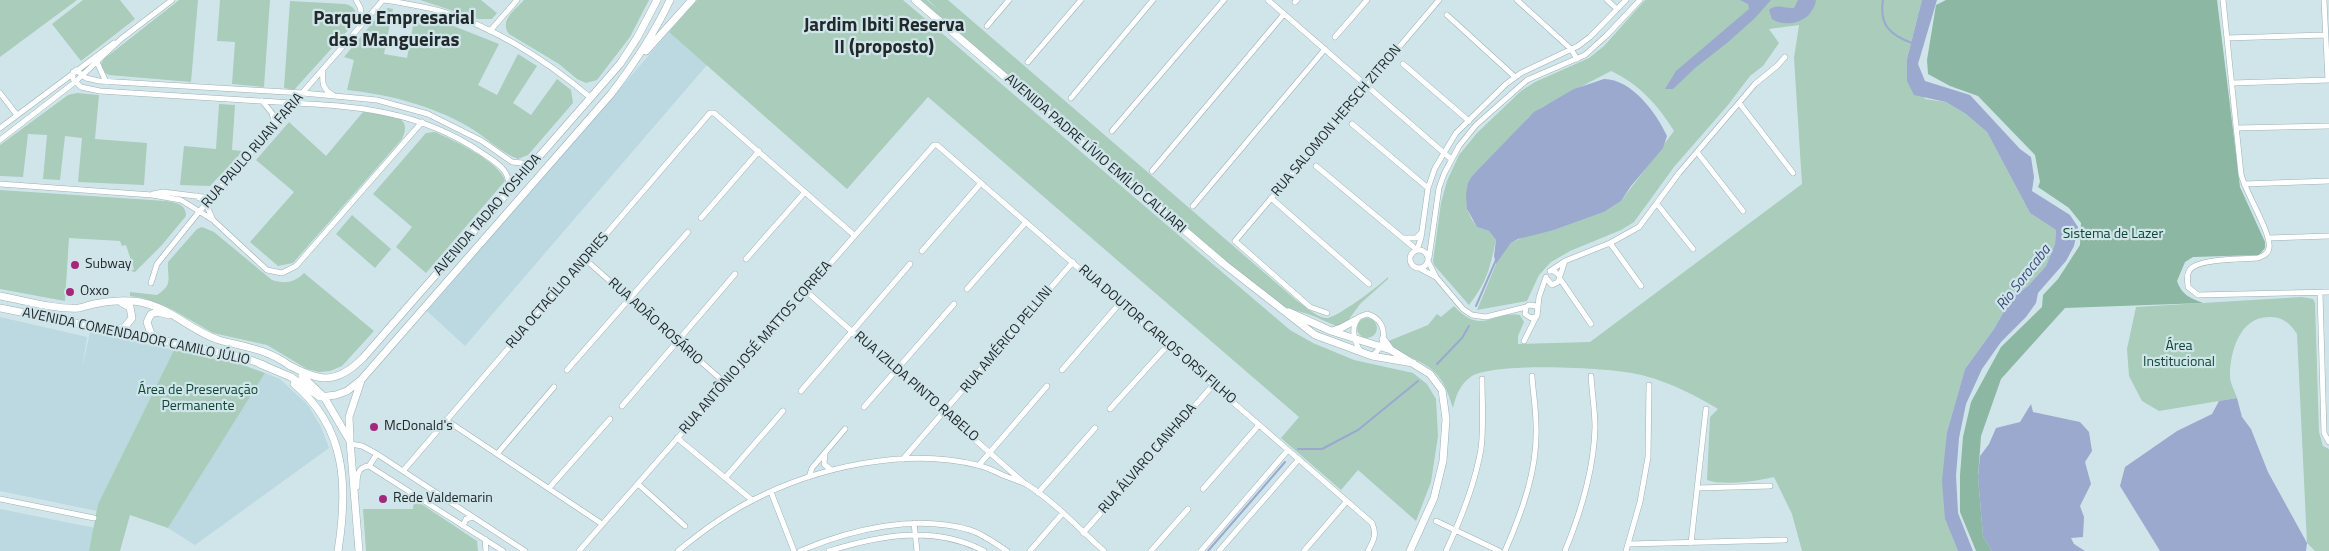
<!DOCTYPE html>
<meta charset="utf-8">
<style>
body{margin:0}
canvas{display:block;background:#d0e5ea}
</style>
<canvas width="2329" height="551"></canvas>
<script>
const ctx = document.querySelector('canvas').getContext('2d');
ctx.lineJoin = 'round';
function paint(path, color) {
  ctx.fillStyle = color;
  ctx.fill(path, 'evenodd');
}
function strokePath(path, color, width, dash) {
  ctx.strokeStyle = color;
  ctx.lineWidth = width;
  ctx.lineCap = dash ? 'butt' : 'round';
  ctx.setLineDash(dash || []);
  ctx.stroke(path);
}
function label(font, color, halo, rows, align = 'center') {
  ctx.font = font + ' "Titillium Web",sans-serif';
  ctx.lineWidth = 4.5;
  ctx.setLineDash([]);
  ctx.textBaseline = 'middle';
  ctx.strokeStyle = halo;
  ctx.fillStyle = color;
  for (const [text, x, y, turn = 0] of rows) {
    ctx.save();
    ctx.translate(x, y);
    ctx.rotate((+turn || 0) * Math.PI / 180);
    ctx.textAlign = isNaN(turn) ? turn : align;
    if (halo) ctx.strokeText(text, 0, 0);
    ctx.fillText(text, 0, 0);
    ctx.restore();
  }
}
paint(new Path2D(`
 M669,32l38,33 -242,281 -38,-35z
 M0,317l87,20 -5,32 8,-37 84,18 -76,154 -1,7 -97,-20z
 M265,373l15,6 28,26 13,22 8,21 -134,97 -27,-17z
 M0,509l95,19 -6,23h-89z`), '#bcd8e0');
paint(new Path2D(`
 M0,0h77l-77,57z
 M83,0h37l15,19 -54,42 -29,-37z
 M179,0h19l-7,82 -82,-7 -4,-2 -4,-9 3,-5z
 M220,0h50l-6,87 -32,-3 3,-42 -18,-1z
 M420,0h61l16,13 -5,6h-14z
 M524,0h125l-19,37 -33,43 -11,3 -9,-4 -18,-15 -50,-30c-10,-14 6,-24 15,-34z
 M697,0h206l387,330 23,13 41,17 59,13 14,11 9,15 2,37 -7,46 -15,39 -58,-51 -17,20 -60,-52 18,-21 -371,-320 -81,92 -178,-157z
 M921,0h6l15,13 -14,-13h20l348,300c8,5 20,17 30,18 10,1 54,-33 62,-41v2l-28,25 -13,18 -11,4 -25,-11 -27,-8 -35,-26z
 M1645,0h159l-3,20 11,-9 4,-11h106l-15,59 18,40 21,3 20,12 21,18 43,81 26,17 -1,14 -9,22 -18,20 -17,13 -17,30 -29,40 -18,63 -2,87 13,32h-156l-10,-37 -18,-37c-16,4 -52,9 -67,3l3,-63 8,-8c-23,-14 -47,-26 -73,-33 -29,-9 -149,-14 -173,0 -12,8 -16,19 -19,32 -14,-50 -33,-40 -67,-66l42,-17 9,-11 4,3 13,-11c28,30 37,5 66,9l4,7 -6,14v8l72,-2 212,-158 -8,-126 5,-33 -30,4 10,14 -16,23 -13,10 -22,29 -54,62 -40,55 -13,8 -51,21 -19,11 -12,13 -12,26 -50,9 19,-46 15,-21 17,-8 26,-5 50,-18 17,-11 53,-70c-16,-26 -35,-47 -63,-60l-69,36 -14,11 -13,16 -43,42 -5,33 4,9 6,9 12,4 7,9c-6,28 -9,42 -27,65l-35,-40 -1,-4 8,-58 6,-22 12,-26 18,-22 44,-42 14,-9 54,-24 15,-12z
 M290,1l55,3c8,2 11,5 12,14l-7,10 -56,62 -10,-2z
 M388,8l5,1 -9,45 23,4 8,-43 31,8 53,21 -21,41 19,10 21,-41 19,12 -24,37 18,12 26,-36 14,11 2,13 -45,52 -10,4c-17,-6 -33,-23 -49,-32 -38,-22 -79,-32 -122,-37l7,-30 -10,-3 39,-47z
 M77,93l22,2 -4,44 52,4 -3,42 -66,-3 4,-44 -17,-2 -5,44 -17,-1 4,-44 -19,-1 -5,43 -23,-1v-31l68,-50z
 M219,104l16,1 -3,45 11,1 -33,35 -30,-1 4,-39 32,3z
 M363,112c17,2 53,0 39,27l-109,124 -15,3 -28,-24 44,-50 -38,-32 33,-38 37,34z
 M435,132c16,7 67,31 70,49l-79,92 -30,-26 16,-20 -39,-33 53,-61z
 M0,190l166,11c11,2 20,3 20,15l-24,29 -27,27 -4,-1 3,-2 -8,-24 -4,1 -2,-5 -51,-3 -4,63 -65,-12z
 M352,215l39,34 -16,19 -39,-34z
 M202,227l12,5 58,48c13,4 22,3 32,-7l70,58 -32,35 -12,5 -11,1 -12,-3 -40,-24 -54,-12 -40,-23 -30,-12 -13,-2v-4l27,3c17,-11 10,-16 11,-33l29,-33z
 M2302,297l11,2 2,4 4,129 4,14 6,3v102h-14l-8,-8 -10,-209c-7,-11 -14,-17 -28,-17 -29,0 -39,34 -39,59 0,7 5,16 7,22l-78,13 -17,-10 -13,-25 -2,-27 9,-42z
 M1357 328a10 10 0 1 1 20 0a10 10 0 1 1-20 0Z
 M174,350l66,14 25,9 -97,155 -38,-13 -10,36h-31l9,-47z
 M414,499l63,42 1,10h-112l-3,-42h50z`), '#acb');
paint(new Path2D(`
 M1946,0h271l23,187 25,55v6l-6,7 -66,2 -8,5 -8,19c5,14 13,17 26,22l-138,5 -64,71 -20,57 -3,41 5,59 9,15h-16l-16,-39v-37l3,-38 8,-35 30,-55 41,-40 1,-12 15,-16 22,-34 1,-22 -12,-15 -31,-21 2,-5 -5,-27 -57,-59 -28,-10 -22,-12 -1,-14 9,-55z`), '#8cb7a3');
paint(new Path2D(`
 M1740,0h31l-16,18 -28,25 -32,25 -22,21h-8l11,-18 73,-62 -1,-5z
 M1798,0h18c-3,21 -28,29 -44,19l-3,-9c8,-7 15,-1 25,-2z
 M1922,0h15l-19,64 7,17 45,14 50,54 11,8 3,20 -2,14 38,24 8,12 -4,19 -8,15 -28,32 -2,10 -10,14 -25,25 -19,27 -16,35 -7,34 -3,38 2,37 15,38h-15l-13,-32 -3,-38 5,-49 18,-63 29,-40 17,-30 17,-13 18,-20 9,-22 1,-14 -26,-17 -43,-81 -21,-18 -20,-12 -32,-7 -7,-14v-22z
 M1604,79c28,0 53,35 63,57l-4,12 -32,38 -10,15 -17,11 -50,18 -36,9 -7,4 -15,21 -2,-8 2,-16 -7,-9 -12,-4 -10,-18 -1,-15 2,-11 4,-7 62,-64 40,-23z
 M2237,398l5,19 9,12 17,43 39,71 -1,8h-146l-40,-65 5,-19 52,-36 35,-17 7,-13z
 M2031,404l2,8 47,10 9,10 3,19 -7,11 6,22 -11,22 4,11 -1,20 -12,1 3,6 11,7h-93l-9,-15 -5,-59 2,-21 9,-12 7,-16 24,-6z`), '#9aa9cd');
strokePath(new Path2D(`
 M1883,0c-4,25 7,35 29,43
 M1476,306l20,-46
 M1437,364l25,-26 7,-12
 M1298,449h24l36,-19 60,-49
 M1208,551l77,-89`), '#9aa9cd', 2);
const street = new Path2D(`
 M356,0l4,7 3,16
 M384,0c18,3 38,6 56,11 55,16 107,50 151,87
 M1268,0l183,159
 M1517,0l54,49 6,10
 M1607,0l10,9
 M2223,0l18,174c4,18 31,60 28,74 -1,6 -6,8 -11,10 -14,1 -63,0 -69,13 -3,5 -1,11 -1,16l10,8 131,-3
 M2324,0l4,80
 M1295,2l2,-2
 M1447,15l68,62
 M987,26l22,-26
 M490,31l27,-31
 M1335,37l32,-37
 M2227,38l98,-3
 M97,62l9,20
 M1028,62l53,-62
 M1403,64l66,57
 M76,70l10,8 13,3 204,12 74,7 51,14 54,27 30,21 20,2
 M323,71c-1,11 -1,18 10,24
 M73,72v7l8,8 19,4c54,3 107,7 160,10 81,5 152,4 222,52 15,10 30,18 26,37
 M2232,83l97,-3
 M0,93l17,22
 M1071,98l82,-98
 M262,101l10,12 3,11
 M1740,104l53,69
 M1352,124l76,64
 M0,128l114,-85
 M2237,128l92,-2
 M1112,131l112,-131
 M0,140l75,-58 46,-43 51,-39
 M1697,152l46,59
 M1316,166l101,84 4,-12 7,-50 7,-20 21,-35 50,-49 15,-11 57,-27 12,-9 36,-37
 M1152,171l132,-157
 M0,184l152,11 29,5 32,20 54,50 15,3 14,-7 126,-144
 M2244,184l85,-3
 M153,194l10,-2 48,6
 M197,196l9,8 7,16
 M1271,198l98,86
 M1657,204l36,45
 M1193,206l132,-157
 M701,218l58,-67
 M1404,238h12l6,-6
 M2269,238l60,-2
 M1610,243l31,43
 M1410 259a9 9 0 1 1 18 0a9 9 0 1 1-18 0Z
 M922,251l59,-68
 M1429,258l10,-70 5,-14 15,-28 17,-21 51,-45 58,-25 22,-20 33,-35
 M746,259l59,-67
 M586,260l139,123
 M1428,261l8,16 27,32 9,6 14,2 40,-10
 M1419,268l17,9
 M1550,271l15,-10 45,-18 29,-16 40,-54 76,-89 22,-18 8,-9
 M1550,271h4l5,4
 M1546,278l6,7 6,-3 7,-21
 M1560,279l31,45
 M151,283l6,-19 41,-51 185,-213
 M967,289l59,-67
 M806,291l217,191
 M2320,292l4,141 5,9
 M1538,309l-2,-3 -7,-1 -3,2 -1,7 6,4 6,-2 2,-19 7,-20
 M1327,313l-17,-6 -75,-66 204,-241
 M1524,341l12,-24
 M1361,352c-7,-10 -11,-25 -2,-35l8,-3c21,6 21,30 5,42
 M567,370l121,-138
 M1062,370l58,-67
 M801,391l109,-127
 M622,406l113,-132
 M864,407l90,-103
 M1110,409l58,-64
 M446,420l156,104
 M677,438l75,62
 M351,444l11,2 15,8 148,97
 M497,454l57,-67
 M825,454l-1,10 7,6
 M903,459l170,-197
 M979,465l68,-79
 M369,466l8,-12
 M403,471l307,-358h4l140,122
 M809,477l3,-9 33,-39
 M725,478l58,-67
 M638,484l47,42
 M357,487c0,-11 0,-20 12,-21l134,85
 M549,488l61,-69
 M1698,488l72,-2
 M1203,489l56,-64
 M771,492l23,59
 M1038,493l57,-65
 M0,499l94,19
 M1436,521l63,30
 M914,523l3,28
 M463,526l3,-7 7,-2
 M1083,533l130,-148
 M485,539l1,12
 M1691,543l15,-134
 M1628,544l157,-4
 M579,551l355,-406h3l435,378c5,11 2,17 -4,28
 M678,551c23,-19 49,-38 75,-51 64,-33 154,-53 224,-35 10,2 19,7 28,11 7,3 15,5 21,8 28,17 54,46 78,67
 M800,551c52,-22 115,-37 170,-21 13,4 26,14 37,21
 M829,551c52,-16 105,-26 155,0
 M1030,551l32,-37
 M1151,551l37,-42
 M1201,551l87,-101
 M1219,551l80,-92
 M1304,551l43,-50
 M1446,551c15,-32 29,-67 35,-102 3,-23 1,-47 1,-70
 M1505,551c17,-39 33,-82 31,-126 0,-16 -3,-33 -4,-49
 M1565,551c16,-39 29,-82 30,-124 0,-17 -3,-34 -4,-51
 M1626,551l14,-49 8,-45 1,-72`);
const secondary = new Path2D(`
 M915,0l309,264 91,71 57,21 41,7
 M646,51l46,-51
 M0,296c23,4 56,14 79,12 5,-1 10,-3 15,-4 14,-3 36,-5 50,-1 28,6 47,28 75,37 25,7 49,9 71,26
 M0,308l180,36 65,14 19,7
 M1289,312l42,19 60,19 39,24 12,16 4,29 -3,42 -9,37 -24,53
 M117,328h7l8,-10 -2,-11 -8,-4
 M1332,331l9,-3 15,-8
 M157,337l-6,-3 -4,-12 4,-8 7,-2 11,3
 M1383,339l8,11
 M260,364l31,13 29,20 16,-2 11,-4 14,-11 250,-286c23,-30 43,-60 59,-94
 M287,364c31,17 48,22 76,-6l257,-294 17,-26 20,-38
 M302,376l22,21 26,44 9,110
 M294,384c53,44 54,104 44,167
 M350,438l-1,-21 12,-36`);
strokePath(street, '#9cb0b5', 6);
strokePath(secondary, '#9cb0b5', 8);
strokePath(street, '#fff', 5);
strokePath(secondary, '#fff', 7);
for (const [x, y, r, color] of [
 [75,265,5,"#a3287c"],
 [70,292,5,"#a3287c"],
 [374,427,5,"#a3287c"],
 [383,499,5,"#a3287c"]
]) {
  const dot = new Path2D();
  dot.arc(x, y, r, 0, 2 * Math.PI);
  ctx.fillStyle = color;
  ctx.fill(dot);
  strokePath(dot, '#d0e5ea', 2);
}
label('14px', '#22292b', '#d0e5ea', [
 ["RUA SALOMON HERSCH ZITRON",1337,121,-50],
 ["RUA PAULO RUAN FARIA",253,151,-49],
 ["AVENIDA PADRE LÍVIO EMÍLIO CALLIARI",1095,154,41],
 ["AVENIDA TADAO YOSHIDA",488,215,-49],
 ["RUA OCTACÍLIO ANDRIES",558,291,-49],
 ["RUA ADÃO ROSÁRIO",655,322,42],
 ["RUA DOUTOR CARLOS ORSI FILHO",1157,335,41],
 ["AVENIDA COMENDADOR CAMILO JÚLIO",136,337,12],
 ["RUA AMÉRICO PELLINI",1007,340,-50],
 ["RUA ANTÔNIO JOSÉ MATTOS CORREA",756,348,-49],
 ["RUA IZILDA PINTO RABELO",916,387,41],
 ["RUA ÁLVARO CANHADA",1148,459,-49]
]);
label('14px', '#0f4733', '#d0e5ea', [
 ["Sistema de Lazer",2113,235],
 ["Área",2179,347],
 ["Institucional",2179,363],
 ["Área de Preservação",198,391],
 ["Permanente",198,407]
]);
label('14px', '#22292b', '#d0e5ea', [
 ["Subway",85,265],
 ["Oxxo",80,292],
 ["McDonald's",384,427],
 ["Rede Valdemarin",393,499]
], 'left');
label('italic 15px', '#3a4c7d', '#d0e5ea', [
 ["Rio Sorocaba",2024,278,-52]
]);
label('bold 19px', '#22292b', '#d0e5ea', [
 ["Parque Empresarial",394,19],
 ["das Mangueiras",394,41],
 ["Jardim Ibiti Reserva",884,26],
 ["II (proposto)",884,48]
]);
</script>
